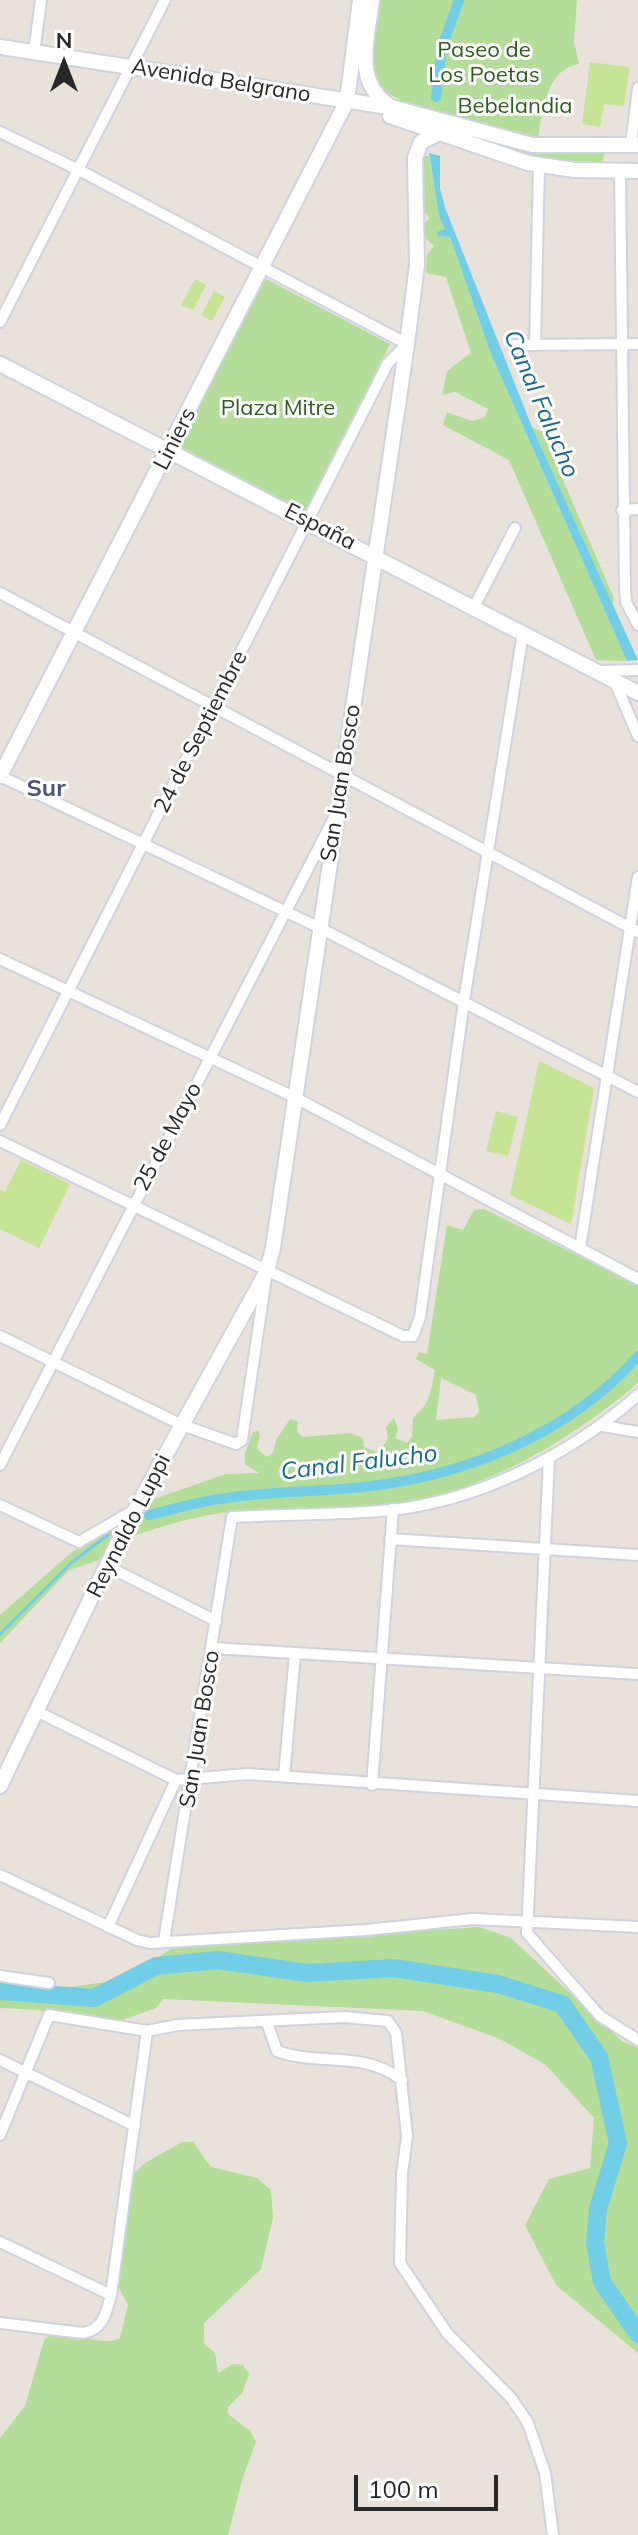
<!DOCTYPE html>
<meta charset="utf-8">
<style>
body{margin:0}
#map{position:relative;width:638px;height:2535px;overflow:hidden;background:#e9e2da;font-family:Mulish,sans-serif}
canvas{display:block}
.north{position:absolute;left:24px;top:24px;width:80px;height:80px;-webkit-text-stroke:6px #fff;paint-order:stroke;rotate:0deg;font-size:22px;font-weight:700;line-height:32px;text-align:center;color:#272727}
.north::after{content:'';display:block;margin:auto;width:28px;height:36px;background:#272727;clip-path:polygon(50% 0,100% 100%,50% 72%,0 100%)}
.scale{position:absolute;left:354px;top:2475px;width:144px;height:36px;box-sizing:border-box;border:4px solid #272727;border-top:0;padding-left:10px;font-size:24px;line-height:28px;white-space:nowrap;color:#272727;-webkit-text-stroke:6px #fff;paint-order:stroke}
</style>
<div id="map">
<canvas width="638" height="2535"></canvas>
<div class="north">N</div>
<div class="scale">100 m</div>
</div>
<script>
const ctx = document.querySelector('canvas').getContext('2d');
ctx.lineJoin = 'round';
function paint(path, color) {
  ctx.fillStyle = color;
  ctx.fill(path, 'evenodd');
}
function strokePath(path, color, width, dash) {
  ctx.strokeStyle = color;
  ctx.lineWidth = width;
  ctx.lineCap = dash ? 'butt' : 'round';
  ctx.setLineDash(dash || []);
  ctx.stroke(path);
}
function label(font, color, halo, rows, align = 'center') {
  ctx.font = font + ' Mulish,sans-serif';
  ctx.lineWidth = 6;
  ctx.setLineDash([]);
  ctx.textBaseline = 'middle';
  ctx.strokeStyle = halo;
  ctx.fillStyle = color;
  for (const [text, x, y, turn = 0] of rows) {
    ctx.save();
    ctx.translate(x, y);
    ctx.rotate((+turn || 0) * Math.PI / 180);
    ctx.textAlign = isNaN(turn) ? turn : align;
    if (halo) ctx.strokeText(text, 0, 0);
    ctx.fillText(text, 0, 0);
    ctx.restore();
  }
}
paint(new Path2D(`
 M379,0h198l-3,42 5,22c-33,5 -37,47 -41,75 -34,-7 -156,-29 -165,-64 -6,-21 4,-53 6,-75z
 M436,126l169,26 -2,8 4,7 -54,-3z
 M421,156h8l10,60 7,14 -7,6 11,1 41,117 136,307 -31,-1 -87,-200 -66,-35 4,-13 25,9 13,-4 3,-8 -33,-17 -13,3 5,-24 24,-18 -25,-76 -20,-4 1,-19 7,-8 -9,-8 -2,-13 7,-7 -9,-8z
 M266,279l124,65 -85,167 -127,-65z
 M532,427l10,5 72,166 -1,7z
 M484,1209l154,76v97l-7,7c-72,59 -160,109 -255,119 -40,5 -81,1 -121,2 -44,1 -84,13 -124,27l23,-38 72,-25 33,-1 -14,-9v-11l8,-21 5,-1 2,3 -3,15 10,8 6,-4 3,-13 14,-21 8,2 -1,10 5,6 48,-4 13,5 1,9 15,6 9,-15 -2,-11 8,-9 4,11 -3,9 12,5 5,-6 1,-19c17,-14 18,-26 22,-48l-19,-11 3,-7 8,2 20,-129 16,5 11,-20zM441,1378l35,17 3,17 -5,5 -38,3z
 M123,1519l-24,41 -30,10 -69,73v-28l72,-63z
 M479,1927l32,11 111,103 16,7v305l-82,-68 -31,-60 24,-46 41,-11 4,-50 -48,-53 -46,-26 -77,-28 -260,-12 -7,9 -42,15 -75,-13 -39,-2v-25l70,4 57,-8 45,-31z
 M182,2142h11l18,25 46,11 14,12 2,28 -12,51 -57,54v20l11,10 3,20 15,-9 10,1 6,9 -7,19 -14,14v7l22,17 6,11 -13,35 -15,58h-228v-97l25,-32 19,-66c17,-18 54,10 76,-2l8,-33 -9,-17v-16l13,-97 13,-12z`), '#b3dd99');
paint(new Path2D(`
 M590,62l40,5 -6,39 -20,-2 -4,23 -18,-3z
 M195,279l11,6 -13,25 -12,-5z
 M214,291l11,6 -13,24 -11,-6z
 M539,1061l55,27 -23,136 -61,-29z
 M496,1111l22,6 -10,39 -22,-5z
 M21,1160l49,24 -31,64 -39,-19v-39l5,2z`), '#c6e495');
paint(new Path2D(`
 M429,153l11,3v33l6,21 86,217 106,233 -11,1 -136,-307 -41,-117 -12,-1 -1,-4 8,-3 -6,-13z`), '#72cde6');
strokePath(new Path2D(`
 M0,1634l71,-71 37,-28`), '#72cde6', 3);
strokePath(new Path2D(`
 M436,97l6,-50 17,-47
 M149,1515c25,-6 51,-14 77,-17 48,-7 97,-6 145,-12 99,-12 200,-54 267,-130`), '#72cde6', 10);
strokePath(new Path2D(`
 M0,1991l94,7 62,-32 62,-6 89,13 87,-5 104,16 64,20 37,53 19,86 -20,66 -3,33 7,40 36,52`), '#72cde6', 18);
const street = new Path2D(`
 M34,53l7,-53
 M0,132l79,38 328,174 -19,19 -388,762
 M631,145l7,-57
 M620,171l5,419 1,12 12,23
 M0,322l165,-322
 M513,345l125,-1
 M535,345l4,-180
 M622,510l16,-1
 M0,593l638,339
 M474,607l41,-79
 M597,671l41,-1
 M614,680l24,56
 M0,776l318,151 320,165
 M0,959l294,138 344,182
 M0,1141l403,195h10l7,-19 44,-316 59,-368
 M580,1248l58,-371
 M0,1336l182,89 54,19 6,-4 24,-163
 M603,1426l35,6
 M549,1459l-22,474 73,83 38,24
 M0,1465l334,-647
 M0,1505l79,37 55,-32
 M390,1539l248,16
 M107,1566l109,55
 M213,1648l425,26
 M36,1711l140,69 72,-6 390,27
 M284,1776l11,-122
 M372,1785l21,-276
 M0,1875l137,65 13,3 216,-13 107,-11 165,8
 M108,1927l68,-147
 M164,1941l68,-424c52,-3 107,-2 159,-7 90,-10 180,-56 247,-115
 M0,1976l49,7
 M267,2023l10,28c44,16 83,-2 125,29
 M0,2060l135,66
 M0,2135l49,-120 98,16 31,-6 166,-8 44,4 8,12 11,103 -5,38 -2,89 47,70 65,66 16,24 17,50 8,62
 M0,2242l111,53
 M0,2323l83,10c21,-4 23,-20 28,-38l36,-264`);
const secondary = new Path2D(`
 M372,0c-4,36 -19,80 15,104
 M0,47l395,61 137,37h106
 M390,116l138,47 46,7 64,1
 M0,364l638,329
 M0,776l347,-675 13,-101
 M0,1786l123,-254 144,-261 6,-23 134,-904 10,-79 -2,-107 6,-16 19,-9`);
strokePath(street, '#cfd3e0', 14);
strokePath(secondary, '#cfd3e0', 18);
strokePath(street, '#fff', 10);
strokePath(secondary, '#fff', 14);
label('22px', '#2e5e1d', '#fff', [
 ["Paseo de",484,50],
 ["Los Poetas",484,75],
 ["Bebelandia",515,106],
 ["Plaza Mitre",278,408]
]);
label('22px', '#272727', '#fff', [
 ["Avenida Belgrano",221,81,9],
 ["Liniers",175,439,-63],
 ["España",320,527,27],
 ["24 de Septiembre",201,732,-63],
 ["San Juan Bosco",341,783,-81],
 ["25 de Mayo",168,1137,-62],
 ["Reynaldo Luppi",129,1526,-63],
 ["San Juan Bosco",200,1729,-81]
]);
label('italic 24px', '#156a8d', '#fff', [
 ["Canal Falucho",541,404,67],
 ["Canal Falucho",359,1463,-7]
]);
label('bold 24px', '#4b5575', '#fff', [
 ["Sur",46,789]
]);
</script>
